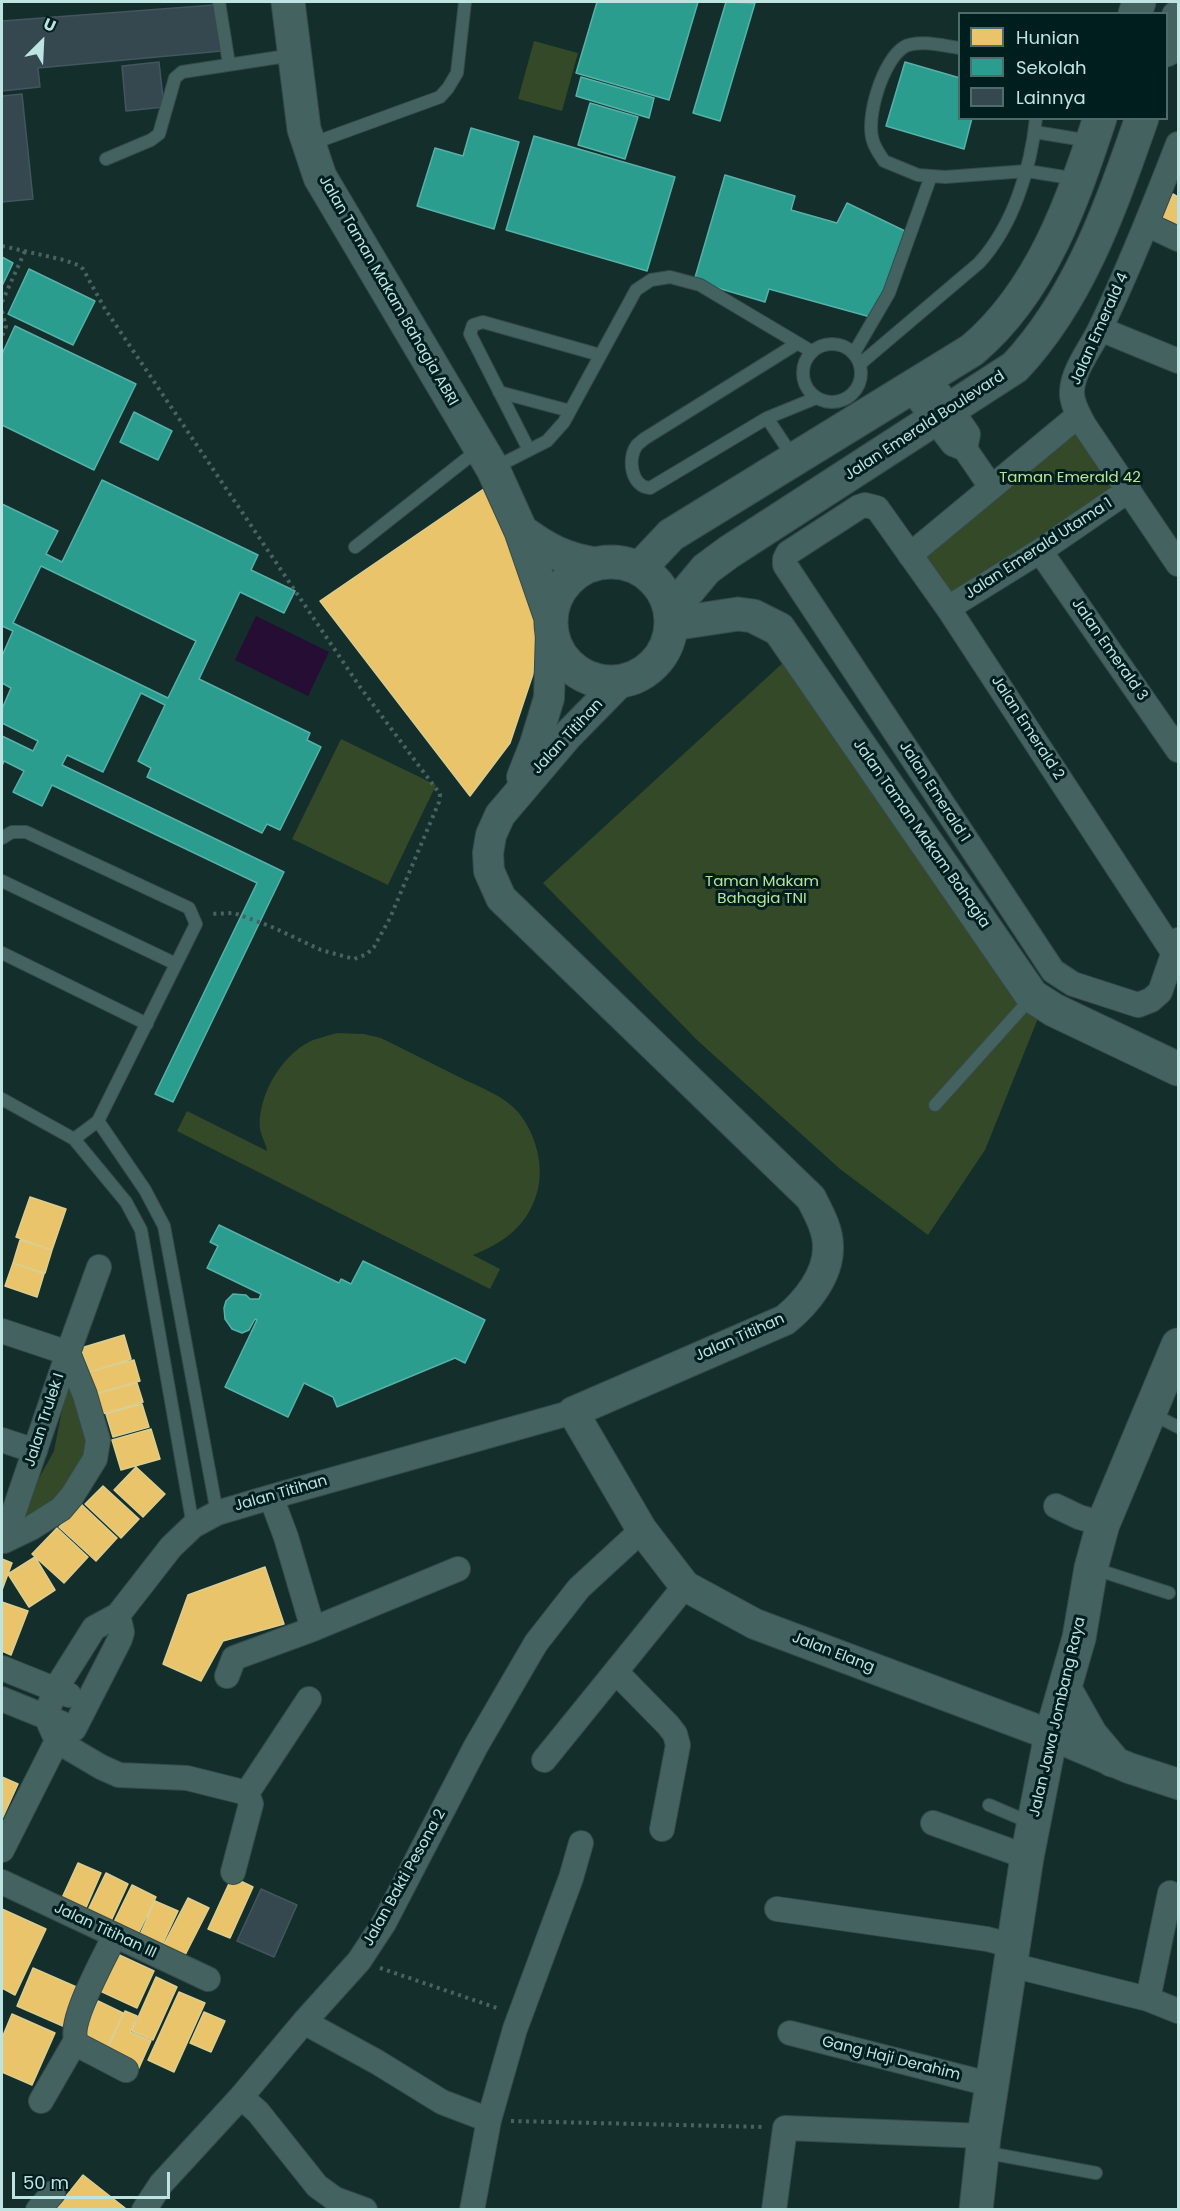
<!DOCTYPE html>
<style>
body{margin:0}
#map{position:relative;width:1180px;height:2211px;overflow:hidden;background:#142e2c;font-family:Poppins,sans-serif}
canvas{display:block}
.frame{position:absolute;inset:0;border:3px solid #bee4e1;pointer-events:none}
.legend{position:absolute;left:958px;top:12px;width:210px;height:108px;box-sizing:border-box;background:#001e1d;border:2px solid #4c6d6b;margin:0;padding:8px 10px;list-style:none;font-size:18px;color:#bee4e1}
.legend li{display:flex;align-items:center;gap:12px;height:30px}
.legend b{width:30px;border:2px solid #4c6d6b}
.north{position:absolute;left:12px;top:12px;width:60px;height:60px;-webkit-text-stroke:4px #001e1d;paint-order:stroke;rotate:24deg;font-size:16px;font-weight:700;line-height:24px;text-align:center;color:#bee4e1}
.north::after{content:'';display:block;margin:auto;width:21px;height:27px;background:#bee4e1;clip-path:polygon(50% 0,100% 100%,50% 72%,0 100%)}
.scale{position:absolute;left:12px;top:2172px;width:158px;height:27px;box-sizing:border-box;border:3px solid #bee4e1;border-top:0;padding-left:8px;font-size:18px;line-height:21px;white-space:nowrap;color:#bee4e1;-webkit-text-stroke:4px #001e1d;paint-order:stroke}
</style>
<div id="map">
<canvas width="1180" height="2211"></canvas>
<div class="frame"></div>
<ul class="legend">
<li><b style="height:16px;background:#e9c46a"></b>Hunian</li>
<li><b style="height:16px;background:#2a9d8f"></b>Sekolah</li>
<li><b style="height:16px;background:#35484f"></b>Lainnya</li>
</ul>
<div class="north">U</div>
<div class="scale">50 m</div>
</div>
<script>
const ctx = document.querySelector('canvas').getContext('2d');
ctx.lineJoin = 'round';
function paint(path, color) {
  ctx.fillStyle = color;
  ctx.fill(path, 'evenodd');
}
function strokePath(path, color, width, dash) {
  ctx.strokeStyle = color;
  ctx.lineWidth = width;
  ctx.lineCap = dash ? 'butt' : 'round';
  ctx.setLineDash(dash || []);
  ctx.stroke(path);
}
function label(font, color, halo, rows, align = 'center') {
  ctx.font = font + ' Poppins,sans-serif';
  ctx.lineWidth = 6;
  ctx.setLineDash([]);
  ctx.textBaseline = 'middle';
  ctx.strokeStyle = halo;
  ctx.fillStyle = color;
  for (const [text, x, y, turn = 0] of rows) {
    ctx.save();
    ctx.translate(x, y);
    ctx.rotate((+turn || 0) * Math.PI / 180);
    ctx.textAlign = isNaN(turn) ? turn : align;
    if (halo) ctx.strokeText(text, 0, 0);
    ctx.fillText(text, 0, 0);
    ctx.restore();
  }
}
paint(new Path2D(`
 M534,41l44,12 -16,58 -44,-12z
 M1079,415l50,75 -181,118 -38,-53z
 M786,660l253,356 -54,134 -57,85 -88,-66 -142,-128 -155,-158z
 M341,739l95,46 -48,100 -96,-46z
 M337,1033l27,1 17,4c26,13 52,26 78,39 20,10 44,18 59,35 17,20 26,52 20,77 -9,36 -33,53 -65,66l27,14 -10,20 -313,-158 10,-20 80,40c-1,-7 -6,-15 -7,-22 -3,-32 21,-73 49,-87 8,-4 19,-6 28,-9z
 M72,1358l25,86 -40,66 -53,31 50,-90z`), '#334927');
paint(new Path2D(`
 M256,616l73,36 -21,44 -73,-36z`), '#250d34');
const homes = new Path2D(`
 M1173,194l5,3v37l-19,-9z
 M488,486l51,134 -6,54 -23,69 -40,53 -150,-195z
 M30,1197l36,12 -14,41 -36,-13z
 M20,1240l32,10 -7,23 -32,-10z
 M13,1263l31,11 -7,23 -32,-11z
 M124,1335l7,24 -42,13 -8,-24z
 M134,1360l6,21 -45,13 -6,-22z
 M137,1383l6,19 -41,12 -6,-20z
 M142,1404l7,23 -36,10 -7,-23z
 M151,1429l9,30 -39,11 -9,-30z
 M136,1467l29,27 -22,23 -29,-27z
 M103,1486l36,33 -18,19 -36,-34z
 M81,1504l36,34 -21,23 -37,-34z
 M57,1528l31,29 -24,26 -32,-29z
 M35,1557l20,33 -26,17 -21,-33z
 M2,1559l10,4 -10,27z
 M265,1567l19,57 -61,17 -22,40 -38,-17 25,-69z
 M2,1602l26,9 -17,44 -9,-4z
 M2,1777l16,7 -16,35z
 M78,1863l23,10 -16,37 -24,-10z
 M106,1873l22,11 -17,37 -23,-11z
 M232,1877l21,10 -23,51 -22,-9z
 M132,1885l24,12 -19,39 -24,-12z
 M188,1898l21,10 -26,51 -21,-11z
 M155,1901l23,10 -17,36 -22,-10z
 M2,1909l44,20 -31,66 -13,-7z
 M115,1953l39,18 -17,37 -39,-18z
 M33,1968l48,21 -16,38 -48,-21z
 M156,1977l21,10 -24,53 -21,-9z
 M179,1992l26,11 -31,69 -26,-12z
 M98,2001l25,12 -18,40 -25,-12z
 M125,2011l12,5 -7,16 21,9 -13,29 -33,-15z
 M204,2012l21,9 -14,31 -21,-9z
 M12,2014l43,19 -23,52 -30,-13v-34z
 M83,2175l42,33 -1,2h-69z`);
paint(homes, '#e9c46a');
strokePath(homes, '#dcce8e', 1.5);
const schools = new Path2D(`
 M597,2h101l-29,98 -93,-27z
 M726,2l29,1 -35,118 -27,-8z
 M905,62l55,16v40h12l-8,31 -78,-23z
 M581,77l73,21 -5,20 -73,-22z
 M590,103l48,14 -13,42 -47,-14z
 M471,128l48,14 -25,87 -77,-23 18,-58 28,8z
 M534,136l141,41 -28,94 -141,-41z
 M725,175l70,21 -4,14 46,13 10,-20 60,29 -33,86 -105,-29 -4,13 -71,-21z
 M2,257l11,6 -11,23z
 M29,269l66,32 -22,44 -65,-31z
 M15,326l121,58 -42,86 -92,-45v-71z
 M134,412l38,19 -14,29 -38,-18z
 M102,480l156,75 -7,15 44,21 -11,22 -44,-21 -41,87 111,54 -3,7 14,7 -41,83 -13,-6 -5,9 -115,-56 4,-9 -13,-7 27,-56 -24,-12 -38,79 -36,-17 -5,10 222,107 -111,230 -18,-8 102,-211 -205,-98 -10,21 -29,-14 11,-21 -20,-10 -2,5v-30l31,15 5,-10 -36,-18v-14l9,-21 -9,-5v-27l11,-25 -11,-5v-122l56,27 -12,23 16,8zM41,566l155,75 -28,57 -155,-75z
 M219,1225l120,58 2,-4 10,5 12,-23 122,59 -20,43 -10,-5 -118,49 -4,-10 -29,-14 -16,34 -63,-30 32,-67 -2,-1 -6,11 -7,3 -10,-4 -7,-10 -1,-11 2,-7 7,-7 13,1 4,4h9l2,-5 -54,-26 11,-22 -8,-4z`);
paint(schools, '#2a9d8f');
strokePath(schools, '#56b2a8', 1.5);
const building = new Path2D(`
 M214,5l8,46 -184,17 2,19 -38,4v-70z
 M159,62l5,45 -38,4 -4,-45z
 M22,94l11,105 -31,3v-106z
 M261,1889l36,16 -23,52 -37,-16z`);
paint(building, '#35484f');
strokePath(building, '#43565e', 1.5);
const service = new Path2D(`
 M219,2l10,62
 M960,48c-16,-2 -42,-9 -56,-1 -21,13 -39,71 -31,94 2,7 7,14 11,20l34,14 27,2 82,-6 50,8
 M1035,132l55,9
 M311,144l129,-47 8,-9 9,-15 8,-71
 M106,159l45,-19 8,-6 16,-56 7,-6 111,-17
 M798,343l-154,96c-2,2 -5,4 -7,6 -10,13 -6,42 13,43l117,-70 49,-20
 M803 373a29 29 0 1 1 58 0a29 29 0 1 1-58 0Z
 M854,353l35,-60 42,-117
 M860,364l119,-101c34,-37 52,-95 57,-145
 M499,392l71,19
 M767,418l26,39
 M529,450l-59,-116 3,-9 10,-3 117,33
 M494,468l53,-27 17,-19 72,-132 15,-10 19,-3 30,8 111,66
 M355,547l124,-98
 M2,838l10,-6h14l163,76 7,16 -98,197 -24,18
 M2,881l174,83
 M2,953l145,71
 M2,1099l72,40 52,63 15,28 52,296
 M935,1105l97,-108
 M98,1121l47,69 19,36 53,287
 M1152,1414l26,13
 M1092,1568l77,25
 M989,1805l42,18
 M983,2152l113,21`);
const minor = new Path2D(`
 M1178,144c-24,62 -49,125 -78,185 -9,19 -27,41 -28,62 -1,12 7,24 12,34l94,139
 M1146,224l32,15
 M1100,329l78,32
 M928,377l40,57 -3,15
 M910,388l43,56 12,5 26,38
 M1040,551l138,199
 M910,555l169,-140
 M948,608l92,-57 89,-61
 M1173,952l-225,-344 -71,-100 -12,-3 -6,2 -71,46 -3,6v6l268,406 20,13 65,21 13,-5 9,-8 18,-52
 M2,1331l66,22
 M2,1440l33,11
 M271,1497l15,40 27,92
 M1056,1506l23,11 24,7
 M2,1541h2l27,-13 30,-19 11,-13 23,-37 3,-19 -13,-45 -17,-42
 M4,1541l64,-188 31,-86
 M2,1668l67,27
 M616,1672l52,53 7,9 3,11 -16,84
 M227,1676l7,-18 79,-29 145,-60
 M2,1699l59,24
 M57,1741l-11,-25 9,-26 39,-62 24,-13 53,-68 22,-21 24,-13 54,-16 302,-85
 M57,1741l44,26 18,8 68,3 60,15 4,11 -18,68
 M544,1760l141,-174
 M247,1793l62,-94
 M933,1823l94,34
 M2,1850l55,-109 17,-12 46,-90 2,-7 -4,-17
 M2,1882l206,97
 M777,1909l210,30 27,7
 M115,1935c-9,20 -51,92 -37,110l48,25
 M1011,1965l137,34 30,12
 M1148,1999l22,-106
 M304,2022l73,40 65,40 47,18 -17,90
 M790,2033l203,52
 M241,2097l17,15 59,74 18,13 30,11
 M41,2101l34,-59
 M489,2120l26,-91 56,-151 10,-35
 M38,2210l15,-17
 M144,2210l17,-26 80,-87 63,-75 55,-61 25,-38 92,-177 60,-103 43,-55 63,-58
 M774,2210l11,-82 199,8`);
const tertiary = new Path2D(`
 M621,681l-53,54 -68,80 -9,20 -3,18 1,18 12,27 310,300c7,14 17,31 17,48 1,29 -22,57 -43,74l-212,92 69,118 43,56 70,38 296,111 78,33 49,16
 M522,777l13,-33 14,-46 2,-66`);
const secondary = new Path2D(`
 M288,2l16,127 16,48 173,292 28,62 30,87
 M1135,14l4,-12
 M1166,50l12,-33
 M521,531c26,19 43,28 74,33
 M551 622a60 60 0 1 1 120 0a60 60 0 1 1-120 0Z
 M639,569l32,-34 301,-185c70,-59 100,-148 128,-232
 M670,612l36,-43 23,-17 286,-185c65,-69 96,-161 127,-249
 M672,624l66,-10 15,2 26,13 253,367 22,14 124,59
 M1065,1689l26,46 21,25
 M976,2210l8,-74 43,-279 24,-122 28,-97 12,-70 12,-44 75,-179`);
strokePath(service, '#364b4a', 14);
strokePath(minor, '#364b4a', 26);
strokePath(tertiary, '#364b4a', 32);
strokePath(secondary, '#364b4a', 35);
strokePath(new Path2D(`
 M2,246l62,14 14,5 5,4 22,40 255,378 80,107 -1,8 -49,116 -16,29 -7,7 -13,5 -33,-9 -51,-24 -36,-13 -24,1
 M2,302l23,-51
 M2,311l4,15 -4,11
 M380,1968l120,41
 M511,2121l254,6`), '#4a6362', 4, [3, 4.5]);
strokePath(service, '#446260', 12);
strokePath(minor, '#446260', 24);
strokePath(tertiary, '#446260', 30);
strokePath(secondary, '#446260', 33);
label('15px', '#bee4e1', '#001e1d', [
 ["Jalan Taman Makam Bahagia ABRI",388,291,60],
 ["Jalan Emerald 4",1100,329,-66],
 ["Jalan Emerald Boulevard",925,426,-33],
 ["Jalan Emerald Utama 1",1039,549,-33],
 ["Jalan Emerald 3",1109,650,55],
 ["Jalan Emerald 2",1027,728,57],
 ["Jalan Titihan",568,737,-47],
 ["Jalan Emerald 1",934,792,57],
 ["Jalan Taman Makam Bahagia",921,834,55],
 ["Jalan Titihan",740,1338,-24],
 ["Jalan Trulek I",45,1420,-72],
 ["Jalan Titihan",281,1494,-16],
 ["Jalan Elang",833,1653,21],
 ["Jalan Jawa Jombang Raya",1058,1717,-77],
 ["Jalan Bakti Pesona 2",405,1878,-61],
 ["Jalan Titihan III",105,1931,25],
 ["Gang Haji Derahim",891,2059,14]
]);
label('15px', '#b8e495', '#001e1d', [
 ["Taman Emerald 42",1070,478],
 ["Taman Makam",762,882],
 ["Bahagia TNI",762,899]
]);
</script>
